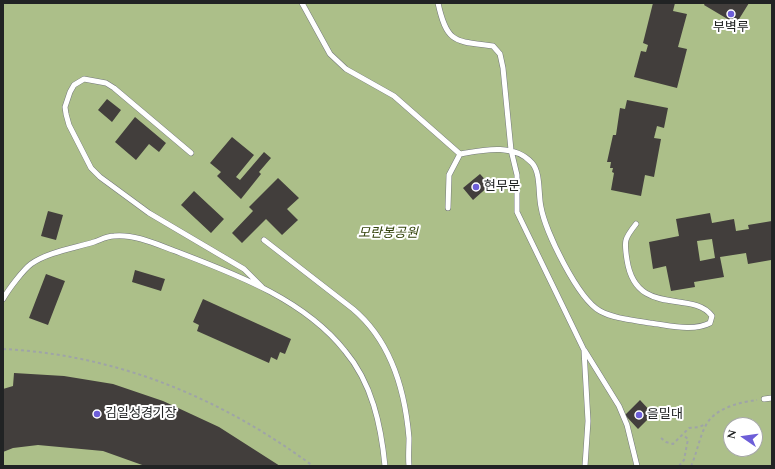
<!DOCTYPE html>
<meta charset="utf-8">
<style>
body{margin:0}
#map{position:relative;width:775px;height:469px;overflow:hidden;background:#dce1e5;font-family:Spectral,serif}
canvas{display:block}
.frame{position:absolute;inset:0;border:4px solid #212324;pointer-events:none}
.north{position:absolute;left:723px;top:417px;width:40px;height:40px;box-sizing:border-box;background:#fff;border:1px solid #a6a7a7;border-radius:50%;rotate:283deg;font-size:11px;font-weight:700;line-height:16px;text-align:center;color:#212324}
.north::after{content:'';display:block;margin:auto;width:14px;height:18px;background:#6d5ed8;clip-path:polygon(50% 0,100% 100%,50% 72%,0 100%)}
</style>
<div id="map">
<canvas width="775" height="469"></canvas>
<div class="frame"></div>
<div class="north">N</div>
</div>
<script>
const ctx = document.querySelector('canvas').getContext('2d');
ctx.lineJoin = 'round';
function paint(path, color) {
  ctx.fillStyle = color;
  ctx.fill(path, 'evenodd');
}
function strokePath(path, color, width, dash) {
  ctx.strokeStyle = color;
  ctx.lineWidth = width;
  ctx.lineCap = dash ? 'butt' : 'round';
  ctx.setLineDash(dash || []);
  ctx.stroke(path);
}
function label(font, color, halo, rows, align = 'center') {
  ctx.font = font + ' Spectral,"Noto Sans KR",serif';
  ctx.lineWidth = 4;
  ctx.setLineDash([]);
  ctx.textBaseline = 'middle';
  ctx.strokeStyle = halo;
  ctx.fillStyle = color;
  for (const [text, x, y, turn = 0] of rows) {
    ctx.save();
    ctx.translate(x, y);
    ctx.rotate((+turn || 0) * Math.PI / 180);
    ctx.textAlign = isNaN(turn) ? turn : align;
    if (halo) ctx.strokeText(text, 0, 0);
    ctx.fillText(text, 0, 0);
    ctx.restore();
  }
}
paint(new Path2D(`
 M3,3h769v463h-769zM731,425h24v24h-24z`), '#acbf89');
paint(new Path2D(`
 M653,3h22l-2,8 14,3 -9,33 9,2 -10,39 -43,-11 7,-26 5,1 2,-7 -5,-2z
 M705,3h44l-13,21 -32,-19z
 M107,99l14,11 -9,12 -14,-12z
 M627,100l41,8 -4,20 -7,-2 -3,12 7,1 -7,38 -9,-2 -4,21 -30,-6 3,-17 -2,-1 1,-4h-3l1,-6h-4l6,-27h3l4,-27 5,1z
 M135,117l31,26 -7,9 -10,-8 -13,16 -21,-18z
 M232,137l22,18 -18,22 4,3 24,-28 7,6 -12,14 2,2 -20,25 -24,-23 4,-4 -11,-9z
 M480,174l10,11 -17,15 -10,-12z
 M278,178l21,20 -12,11 11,11 -16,15 -16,-16 -24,24 -10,-10 21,-22 -4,-4z
 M194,191l30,28 -13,14 -30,-28z
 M48,211l15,4 -7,25 -15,-4z
 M710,213l2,10 22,-4 2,12 13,-2 -1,-4 24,-4 -1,39 -23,4 -2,-11 -26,4 4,20 -30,5 1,5 -24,4 -5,-25 -13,3 -4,-27 30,-6 -3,-17zM712,239l3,19 -15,3 -3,-20z
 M135,270l30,9 -4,12 -29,-9z
 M46,274l19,7 -17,44 -19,-7z
 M203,299l88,40 -6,15 -5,-2 -3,8 -6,-3 -2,6 -72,-32 2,-6 -6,-3z
 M14,373l50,3 49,8 50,17 56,26 61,39h-135l-42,-15 -65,-6 -25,3 -10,4v-63l10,-3z
 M640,400l13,14 -15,15 -13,-14z`), '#423e3c');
const service = new Path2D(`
 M302,3l28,51 16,15 48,27 66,58
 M438,3c9,41 17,38 55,43l7,8 3,14 8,82 6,25v37l67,138 4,71 -3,45
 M191,153l-77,-65 -8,-5 -22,-4 -10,6 -4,7 -5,15 1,7 3,11 22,43 9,9 49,36 95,56 18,18
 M448,208l1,-33 11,-21c23,-4 54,-11 72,9 9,10 6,31 9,44 4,24 37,92 59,104 15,8 33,9 50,12 18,2 43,9 60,0l2,-7c-19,-27 -76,3 -85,-56 -3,-19 -3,-21 9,-36
 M264,240l89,69c38,32 52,81 56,129 0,9 -1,19 0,28
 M3,299c5,-9 20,-29 28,-35 17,-12 44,-16 63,-22 6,-2 13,-6 20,-6 21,-2 42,8 61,15 60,23 129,48 170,100 27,32 36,74 40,115
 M585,351l34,55 8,19 10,41
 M764,399l8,-1`);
strokePath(service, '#74787c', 6);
strokePath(new Path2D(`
 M3,349c115,6 218,49 310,117
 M661,438l5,4 7,2 16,-16 10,-1 7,-3
 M679,466l5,-6 4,-21 -5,-4
 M691,466c6,-13 8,-28 15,-41 9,-17 34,-23 51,-25`), '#9fa4a7', 2, [3, 3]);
strokePath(service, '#fff', 5);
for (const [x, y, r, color] of [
 [731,14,4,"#6d5ed8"],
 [476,187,4,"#6d5ed8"],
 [97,414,4,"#6d5ed8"],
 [639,415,4,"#6d5ed8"]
]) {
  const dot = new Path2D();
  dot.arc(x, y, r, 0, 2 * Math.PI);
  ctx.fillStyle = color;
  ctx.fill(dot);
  strokePath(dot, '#fff', 1.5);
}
label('13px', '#212324', '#fff', [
 ["부벽루",731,28,"center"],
 ["현무문",484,187],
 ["김일성경기장",105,414],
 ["을밀대",647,415]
], 'left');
label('italic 13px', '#32420a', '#fff', [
 ["모란봉공원",388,234]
]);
</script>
